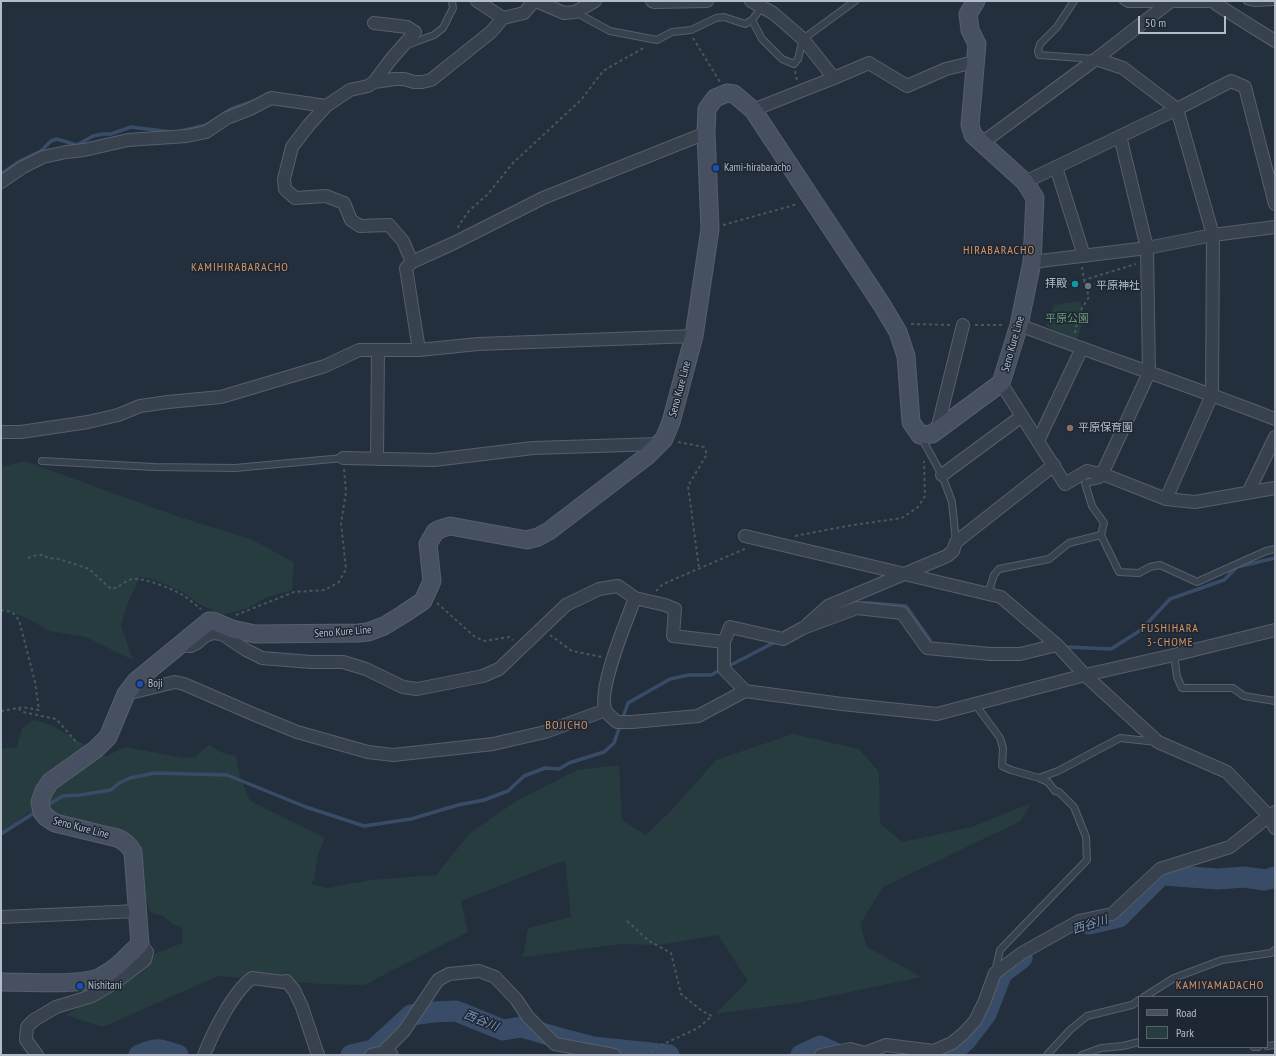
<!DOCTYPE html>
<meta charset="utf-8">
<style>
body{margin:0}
#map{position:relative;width:1276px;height:1056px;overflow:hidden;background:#242f3e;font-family:"PT Sans Narrow",sans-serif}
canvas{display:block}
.frame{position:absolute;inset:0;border:2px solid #b4bcc9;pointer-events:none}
.legend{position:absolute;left:1138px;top:996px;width:130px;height:52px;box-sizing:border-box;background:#1d2633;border:1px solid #59626f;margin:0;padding:5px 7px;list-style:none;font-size:12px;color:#b4bcc9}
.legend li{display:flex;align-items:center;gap:8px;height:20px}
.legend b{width:20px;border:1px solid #59626f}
.scale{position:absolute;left:1138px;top:16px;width:88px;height:18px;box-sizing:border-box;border:2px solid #b4bcc9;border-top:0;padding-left:5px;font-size:12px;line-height:14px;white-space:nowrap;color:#b4bcc9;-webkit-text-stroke:3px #1d2633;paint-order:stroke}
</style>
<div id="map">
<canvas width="1276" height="1056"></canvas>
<div class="frame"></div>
<ul class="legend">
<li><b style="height:5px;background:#465061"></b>Road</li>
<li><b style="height:11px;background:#263c3f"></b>Park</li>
</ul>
<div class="scale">50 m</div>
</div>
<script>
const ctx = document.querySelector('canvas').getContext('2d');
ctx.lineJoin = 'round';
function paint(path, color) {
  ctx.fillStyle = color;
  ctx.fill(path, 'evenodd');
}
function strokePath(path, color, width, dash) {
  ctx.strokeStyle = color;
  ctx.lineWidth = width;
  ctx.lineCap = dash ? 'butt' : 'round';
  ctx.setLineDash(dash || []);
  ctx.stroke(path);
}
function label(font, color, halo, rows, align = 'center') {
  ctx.font = font + ' "PT Sans Narrow","Noto Sans JP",sans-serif';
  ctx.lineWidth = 3;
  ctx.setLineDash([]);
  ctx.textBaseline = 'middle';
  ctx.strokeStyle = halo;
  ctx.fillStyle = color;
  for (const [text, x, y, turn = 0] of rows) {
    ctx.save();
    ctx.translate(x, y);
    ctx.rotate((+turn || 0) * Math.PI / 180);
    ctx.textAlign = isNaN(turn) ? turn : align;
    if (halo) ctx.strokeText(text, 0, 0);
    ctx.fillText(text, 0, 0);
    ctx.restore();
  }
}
paint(new Path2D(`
 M1080,301l5,13 -8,26 -31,-14 8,-21z
 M25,461l151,55 74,23 44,23 -2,28 -25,7 -19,11 -25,7 -24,-11 -16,-12 -31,-13 -12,-2 -13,28 -6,21 12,34 -47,-23 -37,-6 -20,-12 -28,-11v-141z
 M34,720l17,5 54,32 20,-10 59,11 11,-1 14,-12 14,8 13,3 4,21 10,24 75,37 -7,16 -4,25 -3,5 16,4 45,-8 64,-5 34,-42 48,-33 59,-30 42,-5 3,55 24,15 26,-25 44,-50 77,-26 66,15 20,23 1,51 22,19 70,-15 59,-24 -10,18 -138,66 -23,37 7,23 54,30 -119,25 -87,12 33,-33 -30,-46 -58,10 -40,-1 -97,13 5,-29 43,-11 -6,-57 -104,41 7,31 -104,53 -44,-1 -102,-8 -115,51 -37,-12 63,-37 19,-16 6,-8 28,-11v-16l-9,-3 -10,-8 -12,-3c-7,-13 -6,-26 -8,-41 -1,-12 -4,-23 -9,-34l-24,-12 -54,-12 -27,-2 -26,21 -2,4v-88l16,-2 5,-19z`), '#263c3f');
strokePath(new Path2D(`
 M181,131l25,-6 25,-16 23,-8
 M1,174l19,-13 21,-10 10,-10 6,-2 20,6 16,-9 10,-2h8l20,-7 40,5
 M862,603h8l36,3 24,34
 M1067,647l44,2 30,-19 29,-31 54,-19 13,-13 38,-9
 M727,667l50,-26
 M46,806l17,-10 17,-1 31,-5 8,-7 11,-5 25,-5 72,2 79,32 58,19 47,-7 47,-14 26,-5 24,-9 16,-15 21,-8 14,1 10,-6 35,-11 10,-9 14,-40 42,-24 19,-4h22l11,-6
 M1,834l36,-23`), '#394c67', 3.5);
strokePath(new Path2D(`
 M1089,924l30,-7 39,-39 5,-3 55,4 26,-2 21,3 10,-3
 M139,1055c18,-8 21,-6 39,0
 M351,1055l22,-5 38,-35 22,-3 23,-1 47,19 18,-3 42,12 30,8 76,8
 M801,1055l19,-9 20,9
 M944,1055l10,-4 12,-11 20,-26 16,-41 20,-15`), '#394c67', 21);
const lane = new Path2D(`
 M1074,1l-17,26 -17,17 -2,7 1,4 56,4
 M1123,1l5,3h88
 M1247,1l8,2 20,-1
 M575,12l35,19 47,9 15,-8 19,-2 25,-12 8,-1 21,7 7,-4 10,-13
 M752,20l10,19 20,20 12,5 4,-5 5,-20 52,-38
 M407,45l27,-10 9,-7 10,-20 -1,-7
 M921,437l21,38 10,27 4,40
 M42,461l112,6 81,1 108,-10
 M1105,475l-5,5 -15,3 7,23 12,17 -3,12 18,37 20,1 11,-6 10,-2 37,17 69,-31 9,-2
 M988,594l6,-19 5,-6 50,-10 20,-16 32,-8
 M1174,655l3,22 5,11h51l11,8 31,5
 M975,704l25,34 3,10 -1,18 9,4 28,8 19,-7 62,-33 37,4
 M995,972l5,-22 87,-90 -1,-23 -12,-30 -15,-15 -4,-1 -7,-9 -9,-4
 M1144,997l30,-19 48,-18 49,-7 4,-3
 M389,1045l6,10
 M1267,1046l8,-1
 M1254,1047h4
 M1047,1055l23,-25 17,-14 45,-11 7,-5
 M1082,1055l19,-7 22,-2 16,-4`);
const street = new Path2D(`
 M477,1l26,17 21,-5 10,-12
 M536,1l28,12 11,-1 20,-11
 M652,1l2,1 53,-1
 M751,1l22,12 30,26 31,39 -81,32
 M1216,4l59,37
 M374,23l33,4 8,5 -23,26 -18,24
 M1096,59l27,9 54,41 36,126 -1,160 -46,104
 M834,78l35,-15 38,23 39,-17 28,-7
 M982,143l114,-84 75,-58
 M1056,167l28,89
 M1,182l22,-15 20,-10 23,-5 18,-2 44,-10 59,-4 19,-4 21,-14 23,-9 21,-11 55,8
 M1025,182l152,-73 54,-28 14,6 30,117
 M412,262l-9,-21 -14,-16 -29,1 -9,-6 -7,-17 -18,-7 -31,2 -10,-9 -1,-10 8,-32 16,-21 18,-20 24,-16 18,-4 6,-4 21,-3h9l10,3h8l9,-2 60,-48 12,-14
 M1032,262l115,-14 66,-13 62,-8
 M1019,325c85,32 171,61 256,94
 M419,350l-13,-82 6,-6 42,-19 89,-45 163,-65
 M1001,383l64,101 22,-13 18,4 61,24 29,3 80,-14
 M937,430l26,-105
 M1,432h20l67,-10 30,-7 22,-9 28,-4 53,-5 104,-31 34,-16h60l59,-6 216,-8
 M1038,441l44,-93
 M343,458l91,2 99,-12 126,-4
 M377,459l1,-109
 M1102,474l47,-101 -2,-125 -27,-112
 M942,475l80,-59
 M1248,493l27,-56
 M745,536l256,61 56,48 28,30 73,67 69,30 42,44 6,12
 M635,598c-8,22 -39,94 -29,113 2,4 8,8 11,11h15l66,-6 47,-25 97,13 95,10 148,-39 89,-20 101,-25
 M808,624l20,-18 119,-50 6,-5 3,-9 98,-77
 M181,645l10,1 6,-3 8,-7 8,-3 9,1 24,16 16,8 49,4h32l23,7 37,18 14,2 66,-13 16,-7 67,-64 33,-16 19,-3 17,12 30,7 10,4 -2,27 51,6
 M745,691l-21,-22v-27l6,-15 53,12 20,-11 54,-20 45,5 25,35 63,6h30l37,-9
 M126,694l49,-12 9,2 69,30 44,18 71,20 25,3 100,-11 52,-12 61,-22
 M1,917l137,-6
 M37,1055l-11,-15 1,-13 7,-7 22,-13 36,-11 24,-14 29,-22 2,-8 -7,-8
 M204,1055c9,-23 29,-63 48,-77l31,4 3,-1 8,9 8,17 16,48
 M371,1055l12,-3 21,-21 34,-51 11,-6 30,-3 16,6 21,22 12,18 27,27 59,11
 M821,1055l29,-6 15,4 21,-8 48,6 18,-8 11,-9 12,-13 9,-18 11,-30 27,-20 57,-32 33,-7 48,-45 70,-22 39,-31 6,-4`);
const secondary = new Path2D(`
 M1,982c23,0 80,4 99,-5 16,-7 27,-21 40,-33l-7,-92c-4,-7 -8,-11 -16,-14l-62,-15 -9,-6 -4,-5 -2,-10 4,-11 6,-9 46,-33 12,-12 18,-43 10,-13 73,-60h4l19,8 23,5 103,-1 10,-1 16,-6 18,-11 21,-14 9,-20 -4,-37 7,-12 5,-3 10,-3 77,14 11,-3 11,-6 98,-75 17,-17 7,-17 23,-86 16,-107 -4,-96 1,-24 8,-11 12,-5 7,1 19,16 129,195 16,27 8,24 5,66 9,13 12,-1 69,-51 18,-58 13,-63 3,-64 -10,-16 -52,-47 -3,-10 7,-81 -7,-14 -2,-16 8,-13`);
strokePath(lane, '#565f6c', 8);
strokePath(street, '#565f6c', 14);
strokePath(secondary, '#565f6c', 19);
strokePath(new Path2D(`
 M693,38l27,44
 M795,71l2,10
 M723,225l75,-21
 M458,228l1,-3 10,-14 18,-16 26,-32 68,-63 22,-29 42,-24
 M1082,267l2,13 52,-16
 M911,324l41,1
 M975,325h29
 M1075,333l4,-20 10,-16 -5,-17
 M678,442l26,5 3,7 -19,32 11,82
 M795,536l52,-10 55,-8 16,-11 7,-11 -1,-35
 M28,558l9,-3h6l5,3 11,1 30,10 22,20c8,-1 14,-9 22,-10 12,-1 37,9 48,15 7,4 13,10 20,15
 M656,591l7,-7 84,-36
 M437,603l38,34 10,4 24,-4 4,3
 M1,610l11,2 7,8 16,62 4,28 -17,-3 -4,1
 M236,615l58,-23 31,-2 14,-8 7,-13 -5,-46 5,-31 -2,-23
 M550,635l22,16 30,6
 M1,711l17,-3 5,4 33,7 22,25
 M627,921l22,20 22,12 10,41 21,17 10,5 -14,12 -43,20 -5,7`), '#44595c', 2, [3, 3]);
strokePath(lane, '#38414e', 6);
strokePath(street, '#38414e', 12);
strokePath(secondary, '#465061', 17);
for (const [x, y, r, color] of [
 [716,168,4,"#1a4fb4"],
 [1075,284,4,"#0f9aa8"],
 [1088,286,4,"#6b7280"],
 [1070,428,4,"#8d6e63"],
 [140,684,4,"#1a4fb4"],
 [80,986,4,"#1a4fb4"]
]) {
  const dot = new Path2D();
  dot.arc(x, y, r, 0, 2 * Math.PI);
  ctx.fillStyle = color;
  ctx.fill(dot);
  strokePath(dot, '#1d2633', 1.5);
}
label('11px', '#b4bcc9', '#1d2633', [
 ["Kami-hirabaracho",724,168],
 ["拝殿",1067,284,"right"],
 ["平原神社",1096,286],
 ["平原保育園",1078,428],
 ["Boji",148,684],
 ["Nishitani",88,986]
], 'left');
label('11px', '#6b9a76', '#1d2633', [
 ["平原公園",1067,319]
]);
label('11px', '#b4bcc9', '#1d2633', [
 ["Seno Kure Line",1013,344,-74],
 ["Seno Kure Line",680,389,-75],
 ["Seno Kure Line",343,632,-4],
 ["Seno Kure Line",81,828,15]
]);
ctx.letterSpacing = '1px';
label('12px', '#d59563', '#1d2633', [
 ["HIRABARACHO",999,251],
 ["KAMIHIRABARACHO",240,268],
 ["FUSHIHARA",1170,629],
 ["3-CHOME",1170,643],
 ["BOJICHO",567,726],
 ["KAMIYAMADACHO",1220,986]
]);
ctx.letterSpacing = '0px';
label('italic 12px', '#7c92b1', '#1d2633', [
 ["西谷川",1090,925,-17],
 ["西谷川",481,1021,22]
]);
</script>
